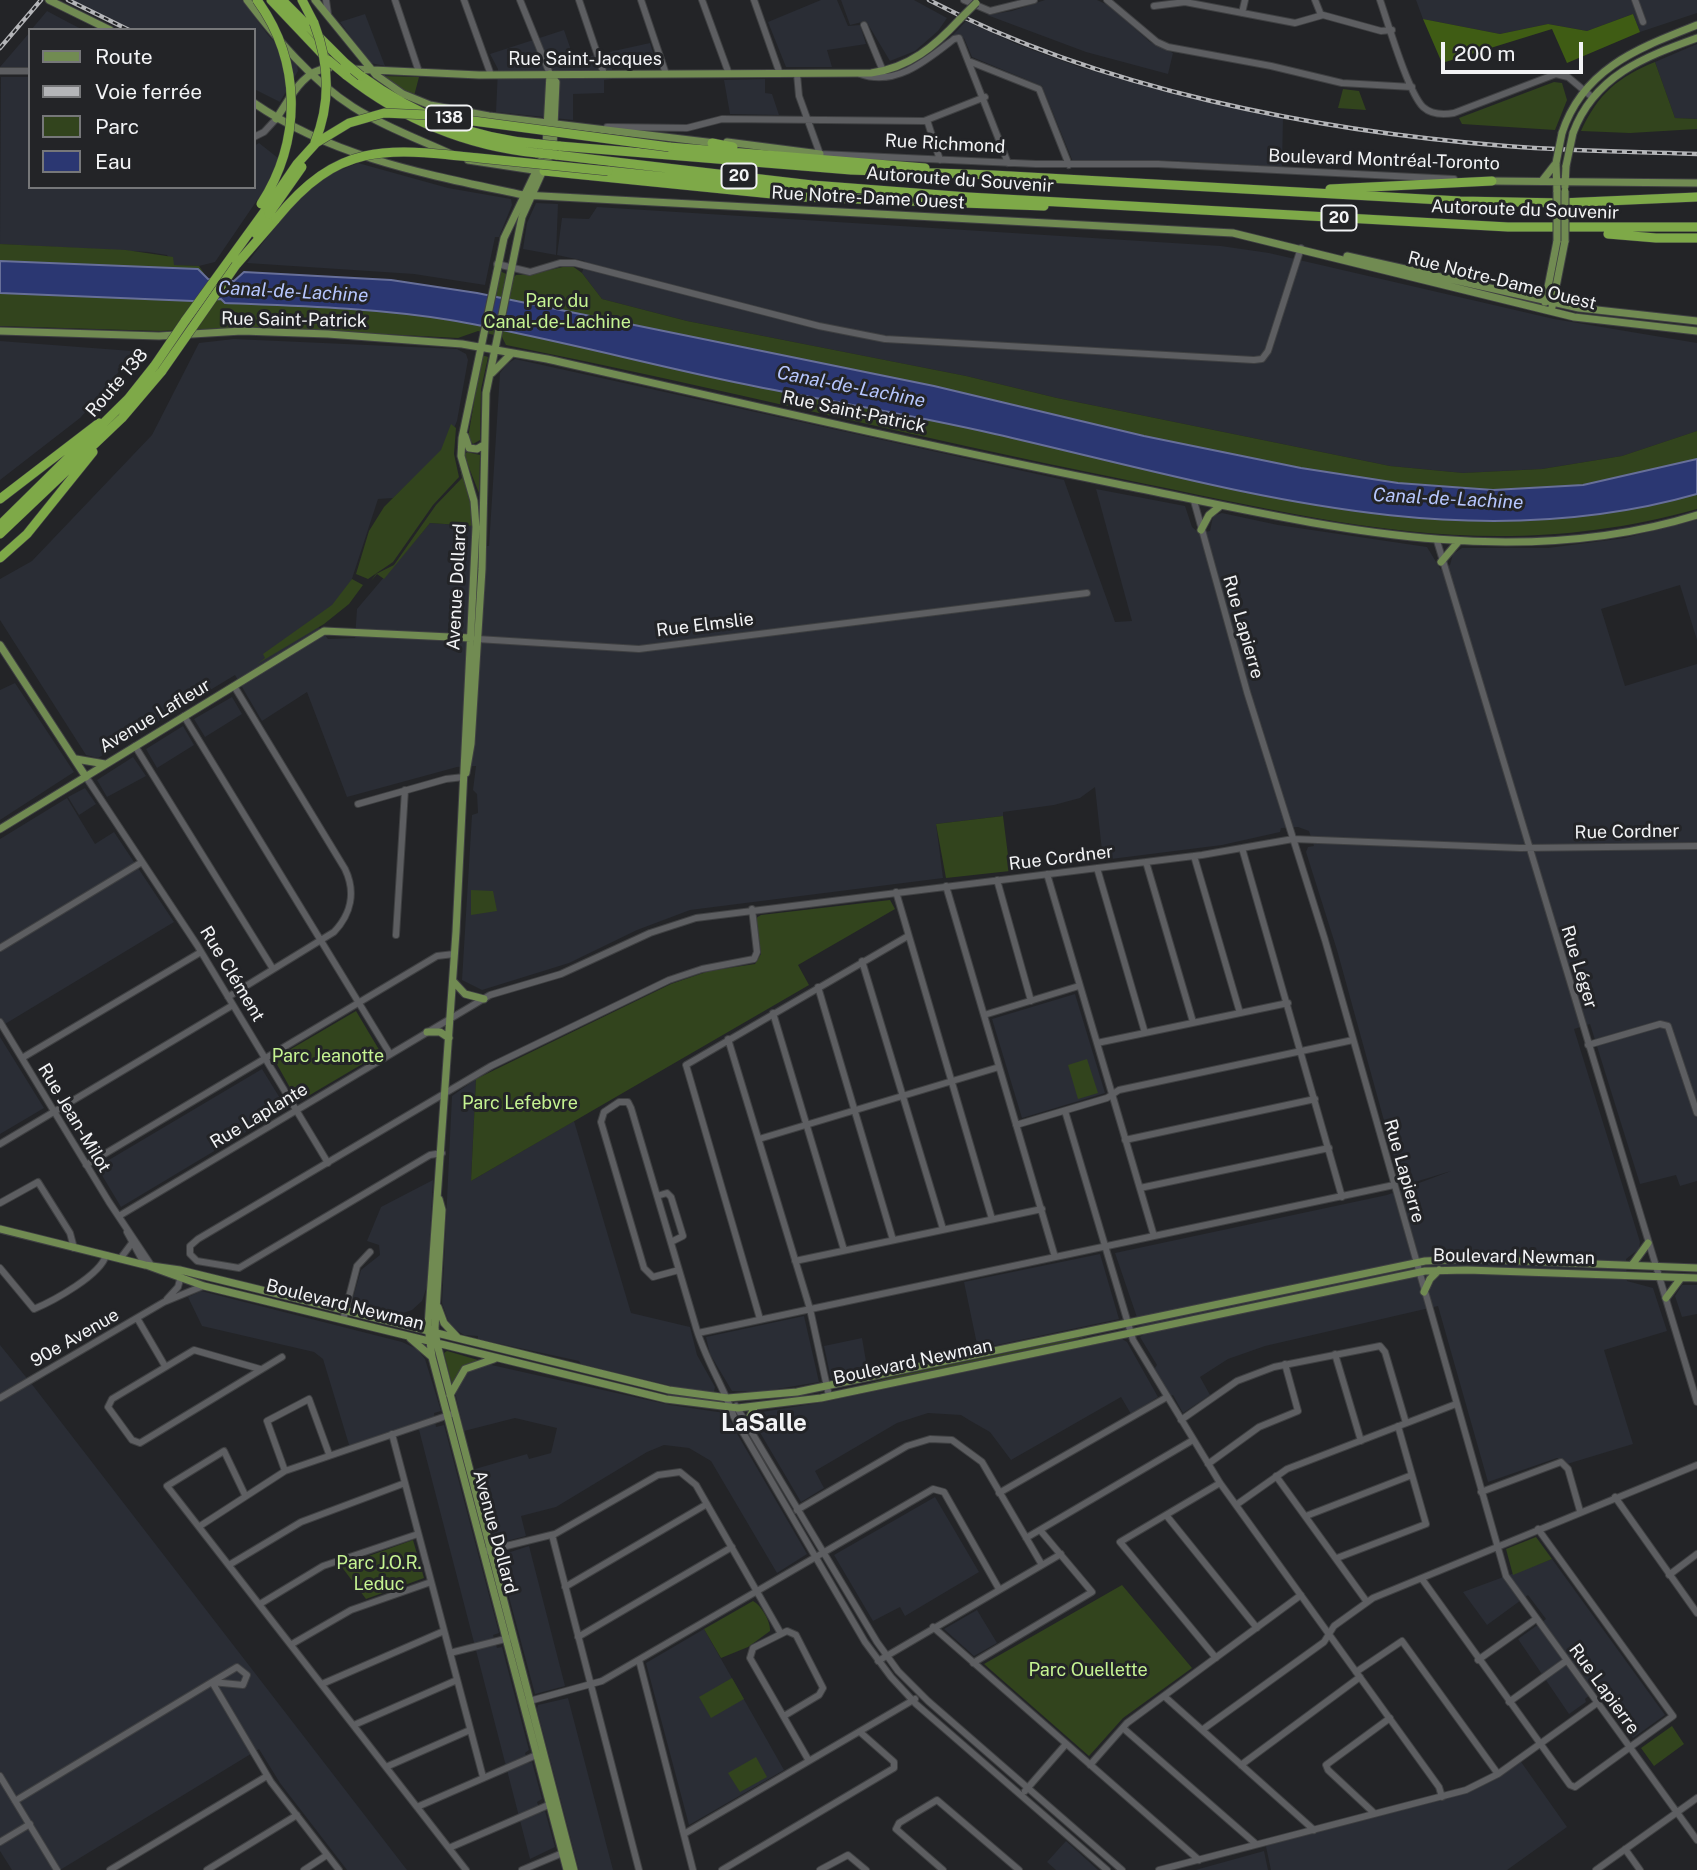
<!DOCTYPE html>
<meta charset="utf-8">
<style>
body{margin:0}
#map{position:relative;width:1697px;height:1870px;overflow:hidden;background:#232427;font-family:"Public Sans",sans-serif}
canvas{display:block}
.legend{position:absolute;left:28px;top:28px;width:228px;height:161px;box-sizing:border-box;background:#232427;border:2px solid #767779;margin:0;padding:9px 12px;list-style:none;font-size:21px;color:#f2f3f5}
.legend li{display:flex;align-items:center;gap:14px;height:35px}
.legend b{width:35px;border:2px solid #767779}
.scale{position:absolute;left:1441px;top:42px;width:142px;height:32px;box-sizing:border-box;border:4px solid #f2f3f5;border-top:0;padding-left:9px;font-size:21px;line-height:24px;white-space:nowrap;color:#f2f3f5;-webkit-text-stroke:5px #232427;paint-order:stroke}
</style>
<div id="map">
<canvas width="1697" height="1870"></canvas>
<ul class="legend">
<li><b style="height:9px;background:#718b52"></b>Route</li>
<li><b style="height:9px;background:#b4b5b8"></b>Voie ferrée</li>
<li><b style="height:19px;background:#32441d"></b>Parc</li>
<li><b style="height:19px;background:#2b3772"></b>Eau</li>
</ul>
<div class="scale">200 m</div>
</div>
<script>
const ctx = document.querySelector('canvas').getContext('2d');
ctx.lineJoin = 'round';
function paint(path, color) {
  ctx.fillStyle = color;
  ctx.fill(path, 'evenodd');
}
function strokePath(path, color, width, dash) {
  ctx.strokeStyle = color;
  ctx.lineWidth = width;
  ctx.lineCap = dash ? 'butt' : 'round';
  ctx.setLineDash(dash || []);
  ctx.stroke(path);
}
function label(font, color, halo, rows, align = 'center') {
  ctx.font = font + ' "Public Sans",sans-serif';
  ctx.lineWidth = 6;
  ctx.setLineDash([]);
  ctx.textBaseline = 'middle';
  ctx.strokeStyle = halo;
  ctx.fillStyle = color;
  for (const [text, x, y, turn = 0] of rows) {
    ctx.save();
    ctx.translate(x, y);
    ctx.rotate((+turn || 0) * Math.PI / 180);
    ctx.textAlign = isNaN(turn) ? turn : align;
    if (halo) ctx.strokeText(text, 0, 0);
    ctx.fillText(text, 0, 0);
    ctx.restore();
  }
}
paint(new Path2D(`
 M73,0h169l26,35 29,30 1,6 -18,31 -26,-13v-59h-120z
 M821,0h16l11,26 12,-1 6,19 -39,6 5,17h-46l-18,-45z
 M841,0h73l33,18 -9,13 -23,20 -25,10 -24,-40 -16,4z
 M1045,0h52l11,5 42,37 23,11 -5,21 -82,-22 -99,-37 25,-4z
 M1416,0h281v13l-57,19 -7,-18 -46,17 -39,-7 -48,10 -77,-15z
 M47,11l15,8 21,11h-52z
 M365,14l20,52 -15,-3 -30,-41z
 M966,21l53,24 63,23 201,50 -1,49 -117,-7 -92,2 -31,-76 -70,-29 -8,-19 -13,-1z
 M564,30l8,23 19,3 59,-13 7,23 -45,2v11l-8,1v13l-31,1v26l-77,-8 2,-43 -8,-15z
 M30,32v35h-30z
 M1697,44v75l-22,-1 -20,-56z
 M1,77h29v110h224v-41l5,-3 19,15 -2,6 -12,26 -49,72 -16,4 -26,-1 -6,-10 -19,-3 -148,-8z
 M765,79v14l7,1 7,21 -49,-1 -6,-34z
 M358,163l90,25 63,11 1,6 -13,32h-4l-10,48 -71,-11 -167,-11 45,-58 36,-30z
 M536,203l22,1 -2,51 -33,-6 4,-26z
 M597,207l624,39 48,7 285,66 143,24v88l-75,25 -80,13 -79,4 -73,-7 -333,-68 -91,-22 -279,-55 -85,-22 -20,-26 3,-12 -28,-6 5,-37 27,1z
 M234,339l223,10 9,5 2,6 -11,61 -7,16 -10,16 -47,45 -15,1 -31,95 -31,30 12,15 27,-1 2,-29 73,-86 44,3 -2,19 17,1 11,-173 7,-9 8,-5 549,121 51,142 17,-1 -36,-132 89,17 7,21 7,6 11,-2 3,-15 9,-3 56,12 149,22 14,23 9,-5 3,-11 9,-6h86l77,-10 72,-18v120l-17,-55 -79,24 24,77 72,-22v517l-17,5 -4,-11 -36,9 -50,-160 -16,5 66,213 -1,7 -13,10 1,22 26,7 14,43 -63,19 29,94 -66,20 -10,-6 -69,24 -50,-176 -173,40 -37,13 -28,18 10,18 -27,18 -10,-18 -6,2 -14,-26 4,-6 -17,-28 3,-2 -28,-82 272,-58 64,-24 -49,15 -65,-236 -31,-98 2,-5 6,-1 -5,-15 -11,-4 -17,1 -1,4 -58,13 -119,15 -8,-73 -15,11 -26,7 -51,7v4l-67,8 7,54 -253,32 -53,20 -68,33 -87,27 -20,-10 10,-165 6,-2 -1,-19 -4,-4 3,-24 -19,1 -110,30 -40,-105 -45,29 -27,-46 -137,83 -12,-3 -86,-135v-41l32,-18 120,-126 47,-92z
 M0,341l132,10 -22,34 -30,33 -80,62z
 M15,683l59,89 -74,48v-130z
 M232,697l10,17 -37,23 -11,-18z
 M183,726l11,19 -37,23 -11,-19z
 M133,757l13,19 -39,21 -10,-17z
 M85,788l11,16 -17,11 -11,-18z
 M67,798l28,46 19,-12 60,90 -174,105v-188z
 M1075,994l30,99 -83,25 -30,-99z
 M0,1037l44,71 -44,26z
 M262,1069l24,39 -165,99 -24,-40z
 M476,1079l-5,102 103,-60 57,192 59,14 7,28 18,32 -1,5 -38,-5 -95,-23 -2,-3 -101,-22v-3l-14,-1 -14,-9 -8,-23 10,-207z
 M433,1180l-6,106 -5,15 -10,9 -15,5 -42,-9 -3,-5 9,-31 19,-15 -1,-10 -12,-4 14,-34z
 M1100,1254l19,65 -141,30 -14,-67z
 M1682,1285h15v29l-15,3 -7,-21z
 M201,1291l201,51 15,7 8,10 16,52 -7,2 2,14 8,-2 55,208 -6,2 4,13 5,-1 27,103 -4,3 3,10 4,-1 10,37 -5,3 4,11 4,-2 10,36 -25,12 -112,-433 -68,22 -27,-89 -9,-7 -112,-26 -14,-29z
 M804,1316l15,66 -60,10 -27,-1 -22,-37 -4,-17z
 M862,1338l6,35 -37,6 -7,-33z
 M1122,1339l5,3 31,55 -27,17 -10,-17 -110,63 -21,-28 -21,-12 -8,-5 -33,-2 -31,10 -82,48 9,17 -23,14 -49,-83 3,-6 70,-11z
 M0,1345l34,42 373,483h-60l-67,-87 -21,-34 -199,121h-48l-12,-19z
 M487,1364l183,41 55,8 82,141 -30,19 -66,-112 -22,-13 -25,-3 -17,7 -91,55 -35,9 5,20 -31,8 -20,-75 52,-15 2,5 22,-6 6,-25 -42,-10 -51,13 -9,-39 11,-20z
 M935,1497l44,75 -74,44 -5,-9 -27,14 -39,-66z
 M529,1546l36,140 -30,8 -37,-138z
 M1552,1559l113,156 -32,23 -36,-49 -12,10 1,3 -17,12 -51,-75 28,-20 -18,-24 -41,30 -24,-33z
 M977,1610l20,33 -23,13 -30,-27z
 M704,1629l80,141 -95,55 -43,-162z
 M568,1698l45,172h-34l-42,-161 1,-4z
 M1519,1759l48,68 -60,43h-236l-6,-28 201,-52z
 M1066,1841l32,29h2h-44l-9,-8z
 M1264,1851l4,19h-72l3,-1z`), '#2a2d35');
paint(new Path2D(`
 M1655,62l20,56 22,1v10l-67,4 -49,-2c17,-37 37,-54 74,-69z
 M381,76l38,1 -5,19z
 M1554,82l8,1 5,17 -12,30 -93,-6 -3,-6z
 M1343,89l16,2 7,19 -28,-2z
 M0,244l126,6 47,7 1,8 25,1 9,13 26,2 10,-9 147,8 103,16 6,-25 6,3 -1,11 11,-10 17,-1 38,-9 11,8 20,26 85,22 279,55 91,22 333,68 73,7 79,-4 80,-13 75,-25v78c-208,58 -371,11 -575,-30 -204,-41 -407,-92 -611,-133l-5,-1 -4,-8 -24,-6 -20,7 -205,-11 -93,4 -160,-5z
 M482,355l6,2 -7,32 -1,51 -7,4 -5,-6z
 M451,424l5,4 -2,26 5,23 -26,28 -40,57 -25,17 -12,-5 13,-43 15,-24 57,-57z
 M459,427l-1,32 14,46 2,21 -44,-3 -46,56 -7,-5 -6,7 5,-7 18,-9 42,-60 26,-27 -5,-25z
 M467,452l13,3 -1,38 -15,-38z
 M352,579l11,6 -14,19 -25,20 -67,40 8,-6 -2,-4 69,-49z
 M1003,816l7,55 -64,7 -10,-54z
 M471,890l22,1 4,20 -26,4z
 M890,900l5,9 -97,56 11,20 -338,196 5,-102 195,-95 38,-13 46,-7 6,-10 -5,-36 5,-3z
 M356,1011l25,42 -83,49 -24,-43z
 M1087,1059l11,34 -20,6 -10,-34z
 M1091,1335l-20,6 -208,44 29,-8z
 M447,1351l31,9 -15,8 -11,16 -8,-31z
 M1536,1537l16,22 -39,16 -7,-26z
 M413,1540l11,38 -58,21 -25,-33z
 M1122,1585l70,83 -69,50 -34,38 -105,-92z
 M753,1601c8,4 18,21 17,30l-22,16 -27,11 -17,-29z
 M732,1678l12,21 -33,19 -12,-21z
 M1672,1726l12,18 -30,22 -13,-18z
 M756,1757l11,20 -27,15 -12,-19z`), '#32441d');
paint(new Path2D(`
 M1633,14l7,18 -73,31 -15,-34 -110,34 -19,-44 77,15 48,-10 39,7z`), '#3f5c14');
const water = new Path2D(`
 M0,261l198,8 10,10 26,2 10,-9 147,8 86,13 457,93 210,50 157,32 97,15 95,7 90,-5 114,-26v35c-238,68 -470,-7 -702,-60 -83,-19 -168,-33 -251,-50 -98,-20 -196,-47 -294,-64 -75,-12 -150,-14 -225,-17l-4,-4 -28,2 -193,-8z`);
paint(water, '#2b3772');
strokePath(water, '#676f99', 2);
const minor = new Path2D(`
 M326,0l2,14
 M395,0l24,72
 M464,0l27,75
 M520,0l30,74
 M579,0l25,74
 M641,0l25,74
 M702,0l27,74
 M754,0l26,74
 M964,0l26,11 44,-11
 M1107,0l50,42 11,5 103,19 71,17 70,4
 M1315,0l6,15
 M1380,0c8,23 28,92 43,107 9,8 20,8 31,6l102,-39 12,3 24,20
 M1635,0l8,22
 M1154,6l31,-4 110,21 28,-8 58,16 11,-1
 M1242,13l3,-13
 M864,25l19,46
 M971,62l68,27 30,76
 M0,71h30
 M797,74l2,22 21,58 216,10h122l296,15
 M860,74c36,13 67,-14 94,-35l5,-1 49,125
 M927,120l13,40
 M607,127l80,1 35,-9 202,2 61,-24
 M254,137l10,-5 12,-13
 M497,264l33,8 30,-9h15l244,63 66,13 369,21 8,-1 6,-8 33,-103
 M1194,501l53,191 78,248 181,636 191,264
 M1437,541l260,861
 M477,639l162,10 448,-56
 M184,716l206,338
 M135,746l138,223
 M86,777l111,168 131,218
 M358,804l88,-25 18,-2
 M1242,848l100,349
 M1194,856l46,157
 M1146,862l47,160
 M1097,868l48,165
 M1047,874l107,362
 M997,880l34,121
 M946,886l109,371
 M896,892l96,327
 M396,935l9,-145
 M0,948l142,-86
 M862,961l81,268
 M818,987l75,253
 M228,997l106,-65c17,-18 22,-40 11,-63l-111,-183
 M773,1013l71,237
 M984,1015l95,-29
 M0,1022l109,180 42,63
 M728,1039l82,270 19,87
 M1097,1043l191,-40
 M1588,1045l72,-21 8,2 29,87
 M22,1058l179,-106
 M1065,1111l68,229 87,143 219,304 3,10
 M1016,1125l91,-27 12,-8 234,-50
 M759,1139l240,-72
 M1125,1140l190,-41
 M0,1144l233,-139
 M442,1153l-12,2 -191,113 -42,-7 -7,-7v-8l8,-7 293,-173 178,-86 33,-11 52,-10 3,-7 -5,-43
 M86,1165l351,-209 17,-2
 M1140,1188l189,-40
 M657,1196l10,-3 4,4 12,39 -12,6
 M0,1203l38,-21 32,51 4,15
 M119,1216l371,-221 71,-21 89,-41 46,-15 506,-63 91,-16 227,9 177,-2
 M127,1232l18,33
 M120,1259l12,-16
 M795,1261l247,-52
 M0,1268l34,41c19,-8 67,-34 72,-54
 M679,1270l-26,7 -9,-9 -43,-146 3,-10 15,-10h9l3,6 64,216c9,34 28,61 39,93l131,225 26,35 25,27 191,166
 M167,1299l11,-12 3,-11
 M137,1318l28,48
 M760,1319l-74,-254 222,-129
 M343,1320l14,-54 13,-14
 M698,1333l696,-148
 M1335,1354l26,87
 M260,1369l-66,-19 -82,49 -4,8 24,33 8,3 142,-86
 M0,1398l164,-96 39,-16
 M736,1406l141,236 21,29 30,30 194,169
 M1181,1420l56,-39 37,-14 106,-21 5,6 21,71
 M392,1434l91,343
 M1208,1464l51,-37 39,-16 -13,-47
 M285,1471l-18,-50 42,-22 20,55
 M1276,1476l91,126
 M1481,1492l80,-30 7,7 12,42
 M999,1493l168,-96
 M245,1495l-21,-44 -57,35 299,384
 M1615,1497l82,116
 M1236,1505l51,-36 169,-65
 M797,1510l110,-64 23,-7 22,1 30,22 60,103
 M1166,1515l91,113
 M1306,1516l106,-41
 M200,1526l85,-55 167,-57
 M552,1535l87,335
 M1026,1538l167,-98
 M486,1551l69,-17 103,-59 22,-3 16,13 84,147
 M1337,1558l89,-34 -28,-98
 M229,1565l72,-43 104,-39
 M1669,1575l28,-21
 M1422,1579l148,206 5,2 98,-71 -135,-187
 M565,1587l142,-83
 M260,1604l63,-38 95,-32
 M933,1627l266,233
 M578,1637l154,-90
 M292,1644l59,-34 80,-28
 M450,1653l59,-15
 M1216,1658l-96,-116 100,-59
 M639,1660l54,210
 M1478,1660l58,-41
 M878,1661l183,-107
 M973,1663l119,-71 -52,-62
 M237,1667l10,8 -4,10 -31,-3z
 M1356,1672l46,-31 96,133
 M322,1684l122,-53
 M1164,1696l150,134
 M526,1702l76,-21 331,-192 11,3 55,97
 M1509,1702l57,-41
 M784,1716l35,-21 4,-7 -27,-53 -9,-4 -34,17 -3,10 59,103
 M354,1725l103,-45
 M1123,1728l133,116
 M1202,1730l122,-88 10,-16 39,-28 324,-133
 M1090,1765l37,-42 174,-128
 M1241,1765l119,-88
 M386,1767l84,-37
 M0,1776l57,94
 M1025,1791l41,-47
 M15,1801l197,-119 59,100 68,88
 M417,1807l124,-54
 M1374,1813l-46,-43 -2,-5 64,-47
 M684,1834l231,-135
 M0,1842l30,-18
 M449,1848l104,-45
 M1625,1849l15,21
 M110,1870l157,-94
 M207,1870l90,-55
 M304,1870l23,-15
 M522,1870l43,-18
 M722,1870l172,-102v-6l-34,-30
 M820,1870l28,-15 18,15
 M943,1870l-47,-41 3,-6 38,-23 82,70
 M1159,1870l307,-80 32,-16 99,-71
 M1596,1870l101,-72`);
const major = new Path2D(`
 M49,0l61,30
 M247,0c30,39 64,80 106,107 30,19 65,32 98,47
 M315,0l61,75 27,19 27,11 59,11 226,27
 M351,69l128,6 392,-2c38,-5 64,-27 89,-54
 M254,103c80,55 176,72 269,92l710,38 341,84 123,14
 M276,119c14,-20 26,-49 53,-51
 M1562,133c21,-65 77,-85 135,-108
 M1573,133c21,-57 71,-76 124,-95
 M727,142l93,12
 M546,147l4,-73
 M468,160l72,11
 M541,161l-37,77 -42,200 -1,18 13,45 2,26 -20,405 -28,394 4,31 135,513
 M1556,163l1,29
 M1492,181l205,2
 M1542,181l14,-18
 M1565,186l1,-20
 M1347,256l232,52 118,13
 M1545,302l12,-61
 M1552,307l13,-66
 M0,331l159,5 83,-5 86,3 134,10 85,15c190,43 379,87 570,125 192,38 386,91 580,31
 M492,373l20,-20
 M465,436l4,12 8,1 5,-3
 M1201,530l8,-15 10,-8
 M1441,562l17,-20
 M0,645l86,132
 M76,759l29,5
 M466,773l5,-29 11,-175 4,-176 36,-176 31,-69 3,-66 -6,-7
 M0,829l324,-198 147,7
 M453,981l12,13 19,5
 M427,1032h13l9,6
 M439,1199l3,11 -7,118 2,16 137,526
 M0,1229l145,36 35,5 489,120 59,8 69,-6 628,-131 44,-2 228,9
 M146,1265l58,21 462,113 72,9 83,-10 604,-127 42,-1 230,8
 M1632,1265l16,-22
 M1424,1292l6,-13 9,-9
 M1666,1298l15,-20
 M438,1307l6,16 14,15
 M410,1338l22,19
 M450,1395l15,-26 29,-10
 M748,1421l6,-13`);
const highway = new Path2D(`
 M271,0l54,57
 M282,0l63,63
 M302,0l12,23
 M346,75c56,44 120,71 191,78
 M361,76c52,38 113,63 178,68
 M712,143l21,4
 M559,146l292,24 142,5 467,26 101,2 136,-6
 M669,147l256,21
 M556,155l256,30 156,12 540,30h189
 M544,171l258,26 242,9
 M608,171l183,19
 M1330,189l162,-8
 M256,234l13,-20
 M1608,234l48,4h41
 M236,265l40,-46
 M185,321l82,-113
 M0,499l99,-76
 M0,525l128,-126 27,-34
 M0,534l122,-116 40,-47
 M0,558l27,-24 66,-82`);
strokePath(minor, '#3f4042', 8);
strokePath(major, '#3f4042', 9);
strokePath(highway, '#3f4042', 10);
strokePath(minor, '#5d5e61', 6);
strokePath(major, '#718b52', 7);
strokePath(highway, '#7ea948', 9);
const rail = new Path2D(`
 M68,0l61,30
 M929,0c170,89 387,131 577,146 64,5 128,6 191,8
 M0,48l41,-48`);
strokePath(rail, '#b4b5b8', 4.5);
strokePath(rail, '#232427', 2, [5]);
const majorBridge = new Path2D(`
 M960,19l16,-16
 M1556,163l6,-30
 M1566,166l7,-33
 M1565,191v50
 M1557,192v49`);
const highwayBridge = new Path2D(`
 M257,0c45,62 45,140 4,204
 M314,23c15,39 17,80 1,119
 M328,60l18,15
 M345,63l16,13
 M539,144l20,2
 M537,153l19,2
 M267,208l30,-44 19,-21 33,-20 35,-10 44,2 241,32
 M269,214l33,-47
 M276,219c63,-78 111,-71 203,-61 43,4 86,9 129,13
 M155,365l30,-44
 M162,371l74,-106`);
strokePath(majorBridge, '#3f4042', 9, []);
strokePath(highwayBridge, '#3f4042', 10, []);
strokePath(majorBridge, '#718b52', 7);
strokePath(highwayBridge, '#7ea948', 9);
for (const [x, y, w] of [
 [449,118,46],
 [739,176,35],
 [1339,218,35]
]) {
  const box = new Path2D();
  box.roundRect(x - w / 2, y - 12.5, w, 25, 5);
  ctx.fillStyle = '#232427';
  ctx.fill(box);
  strokePath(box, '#f2f3f5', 2);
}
label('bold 16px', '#f2f3f5', null, [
 ["138",449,118],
 ["20",739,176],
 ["20",1339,218]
]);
label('18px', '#f2f3f5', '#232427', [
 ["Rue Saint-Jacques",585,59],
 ["Rue Richmond",945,144,3],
 ["Boulevard Montréal-Toronto",1384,160,2],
 ["Autoroute du Souvenir",960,180,4],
 ["Rue Notre-Dame Ouest",868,198,3],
 ["Autoroute du Souvenir",1525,210,2],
 ["Rue Notre-Dame Ouest",1502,281,14],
 ["Rue Saint-Patrick",294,320,1],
 ["Route 138",117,383,-49],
 ["Rue Saint-Patrick",854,412,12],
 ["Avenue Dollard",457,587,-87],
 ["Rue Elmslie",705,625,-7],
 ["Rue Lapierre",1243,627,74],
 ["Avenue Lafleur",155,716,-31],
 ["Rue Cordner",1627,832,-1],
 ["Rue Cordner",1061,858,-7],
 ["Rue Léger",1579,967,73],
 ["Rue Clément",232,974,59],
 ["Rue Laplante",259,1116,-31],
 ["Rue Jean-Milot",74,1118,59],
 ["Rue Lapierre",1404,1171,74],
 ["Boulevard Newman",1514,1257,1],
 ["Boulevard Newman",345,1305,14],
 ["90e Avenue",75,1338,-30],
 ["Boulevard Newman",913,1362,-12],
 ["Avenue Dollard",495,1532,75],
 ["Rue Lapierre",1604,1689,54]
]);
label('18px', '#c5f392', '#232427', [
 ["Parc du",557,301],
 ["Canal-de-Lachine",557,322],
 ["Parc Jeanotte",328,1056],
 ["Parc Lefebvre",520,1103],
 ["Parc J.O.R.",379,1563],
 ["Leduc",379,1584],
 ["Parc Ouellette",1088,1670]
]);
label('italic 19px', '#b6c6fd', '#232427', [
 ["Canal-de-Lachine",293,292,3],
 ["Canal-de-Lachine",851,387,11],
 ["Canal-de-Lachine",1448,499,3]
]);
label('bold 24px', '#f2f3f5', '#232427', [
 ["LaSalle",764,1424]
]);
</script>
